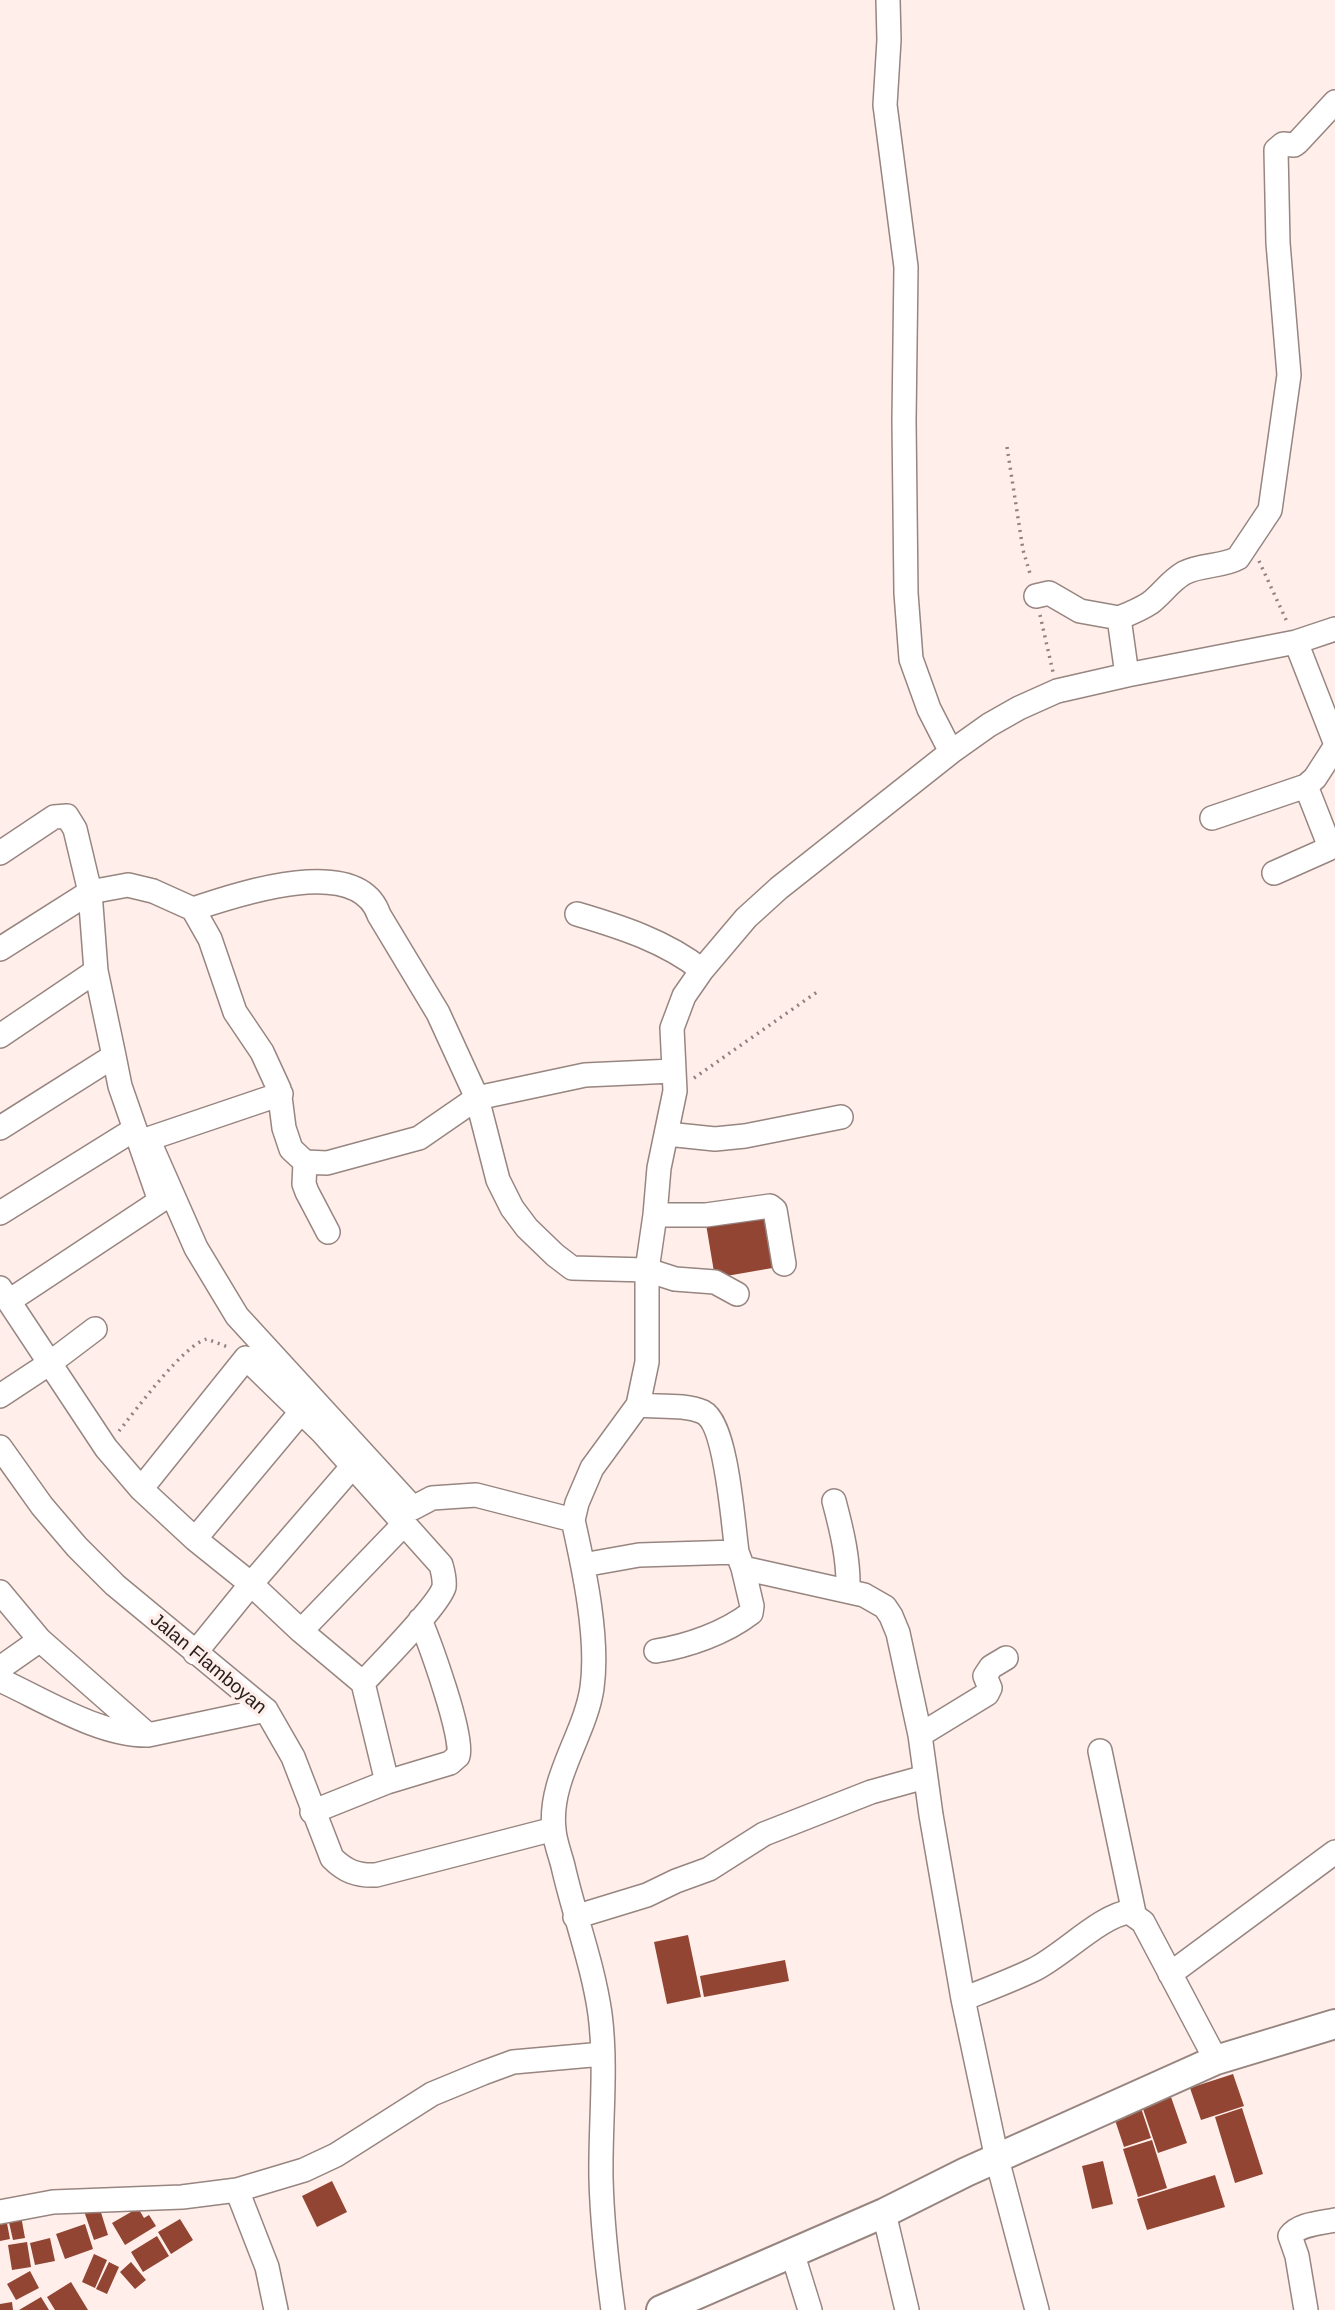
<!DOCTYPE html>
<style>
body{margin:0}
canvas{display:block;background:#ffeeea}
</style>
<canvas width="1335" height="2310"></canvas>
<script>
const ctx = document.querySelector('canvas').getContext('2d');
ctx.lineJoin = 'round';
function paint(path, color) {
  ctx.fillStyle = color;
  ctx.fill(path, 'evenodd');
}
function strokePath(path, color, width, dash) {
  ctx.strokeStyle = color;
  ctx.lineWidth = width;
  ctx.lineCap = dash ? 'butt' : 'round';
  ctx.setLineDash(dash || []);
  ctx.stroke(path);
}
function label(font, color, halo, rows, align = 'center') {
  ctx.font = font + ' Helvetica,sans-serif';
  ctx.lineWidth = 7;
  ctx.setLineDash([]);
  ctx.textBaseline = 'middle';
  ctx.strokeStyle = halo;
  ctx.fillStyle = color;
  for (const [text, x, y, turn = 0] of rows) {
    ctx.save();
    ctx.translate(x, y);
    ctx.rotate((+turn || 0) * Math.PI / 180);
    ctx.textAlign = isNaN(turn) ? turn : align;
    if (halo) ctx.strokeText(text, 0, 0);
    ctx.fillText(text, 0, 0);
    ctx.restore();
  }
}
paint(new Path2D(`
 M768,1207l10,60 -63,11 -10,-60z
 M688,1935l13,62 -34,7 -13,-62z
 M785,1960l4,21 -85,16 -4,-21z
 M1233,2074l11,32 -43,14 -11,-32z
 M1171,2097l16,46 -29,10 -16,-47z
 M1141,2108l10,30 -27,9 -10,-30z
 M1242,2108l21,66 -28,9 -20,-66z
 M1152,2140l15,48 -29,9 -15,-48z
 M1103,2161l10,43 -21,5 -10,-43z
 M1215,2175l10,32 -78,23 -10,-31z
 M332,2181l15,31 -30,15 -15,-31z
 M99,2206l9,29 -14,5 -10,-29z
 M138,2208l6,10 5,-3 7,11 -31,19 -13,-22z
 M21,2216l4,22 -12,2 -5,-22z
 M6,2218l4,21 -10,2v-22z
 M180,2219l13,21 -22,14 -13,-22z
 M85,2224l8,25 -28,10 -9,-25z
 M157,2236l12,20 -26,16 -12,-20z
 M50,2238l5,23 -20,4 -5,-22z
 M27,2242l4,25 -19,3 -4,-25z
 M94,2254l13,6 -12,28 -13,-6z
 M109,2262l10,5 -12,27 -11,-5z
 M131,2262l15,18 -11,9 -15,-17z
 M30,2271l9,17 -23,12 -9,-16z
 M71,2282l17,28h-33l-8,-13z
 M41,2297l8,13h-30z
 M12,2302l1,8h-13v-6z`), '#914532');
const minor = new Path2D(`
 M888,0l1,40 -4,65 21,162 -2,154 2,172 5,66 18,50 22,43
 M1036,596l13,-3 31,18 39,7 8,57
 M1119,618c10,-4 22,-9 31,-15 12,-9 20,-22 34,-30 17,-9 38,-6 54,-15l32,-48 19,-135 -11,-132 -2,-93 7,-6 11,1 4,-3 37,-40
 M1296,642l39,100
 M1212,818l94,-32 9,-8 20,-31
 M0,853l54,-36 13,-1 8,13 15,63 38,-7 25,6 40,18 17,30 25,73 27,40 17,37 5,39 7,21 14,13 22,1 92,-25 58,-40 108,-23 88,-4
 M1274,873l54,-24v-7l-22,-56
 M193,909c45,-15 165,-56 186,6l59,98 39,85 21,82 14,28 15,20 28,27 17,13 75,2 28,9 40,3 22,12
 M577,914c44,13 88,27 125,56
 M0,949l90,-57 6,79
 M0,1036l96,-65 18,85
 M281,1094l-133,45 48,109 41,68 176,192 19,-10 44,-3 97,25
 M0,1128l114,-72 6,30 40,115 -151,100
 M667,1134l48,5 30,-3 96,-19
 M305,1162l-1,22 3,8 21,40
 M0,1213l135,-84
 M655,1215h51l64,-9 5,4 9,54
 M0,1288l106,160 35,41 54,50 56,45 50,47 62,52 24,99
 M0,1396l50,-33 45,-34
 M638,1405c20,2 47,-1 65,7 24,12 30,113 34,140l6,16 121,27 21,12 6,9 7,17 22,102 11,80 32,184 34,160 40,151
 M0,1447l42,59 35,41 38,38 151,125 27,47 39,101c13,13 25,18 44,17l178,-46
 M141,1489l105,-131 77,75 118,132c2,7 4,14 3,22 -5,18 -65,78 -81,96
 M834,1501c8,30 15,59 14,90
 M195,1539l106,-127
 M583,1565l56,-10 98,-3
 M0,1592l40,48 108,95
 M301,1631l103,-107
 M656,1651c32,-5 69,-18 95,-38l1,-7 -9,-38
 M195,1653l56,-69 101,-117
 M0,1668l40,-28
 M0,1680c44,20 100,56 148,55l118,-25
 M920,1735l67,-41 3,-6 -5,-12 6,-9 15,-9
 M1100,1751l34,162
 M312,1812l75,-30 63,-19 8,-7c7,-17 -29,-115 -38,-136
 M575,1917l72,-22 29,-14 33,-12 55,-35 107,-42 54,-15
 M1170,1974l165,-122
 M963,1999c23,-9 47,-18 70,-29 28,-13 68,-55 96,-58l14,10 73,138
 M237,2190l30,77 9,43
 M0,2212l53,-10 129,-5 55,-7 67,-20 32,-15 96,-61 51,-21 30,-11 90,-8
 M884,2213l23,97
 M792,2252l18,58
 M613,2310c-6,-44 -11,-88 -12,-132 -1,-54 6,-109 -1,-164 -7,-50 -26,-99 -37,-148 -3,-12 -8,-24 -9,-36 -6,-50 31,-95 38,-142 7,-50 -8,-119 -19,-168l4,-17 15,-35 46,-63 9,-43v-92l8,-55 4,-47 16,-77 -3,-63 12,-32 18,-26 44,-52 33,-30 172,-136 38,-27 30,-17 38,-17 70,-16 169,-33 39,-13
 M1306,2310l-9,-54 -7,-20c9,-12 30,-13 45,-16`);
const tertiary = new Path2D(`
 M661,2310l223,-97 82,-41 250,-112 119,-36`);
strokePath(minor, '#978580', 26);
strokePath(tertiary, '#978580', 32);
strokePath(new Path2D(`
 M1007,447l16,103 8,27
 M1259,561l29,63
 M1040,615l13,57
 M694,1078l123,-86
 M119,1431c17,-21 65,-87 88,-92l23,9`), '#8f8380', 3.5, [2, 5]);
strokePath(minor, '#fff', 23);
strokePath(tertiary, '#fff', 28);
label('19px', '#28211f', '#ffeeea', [
 ["Jalan Flamboyan",208,1664,40]
]);
</script>
